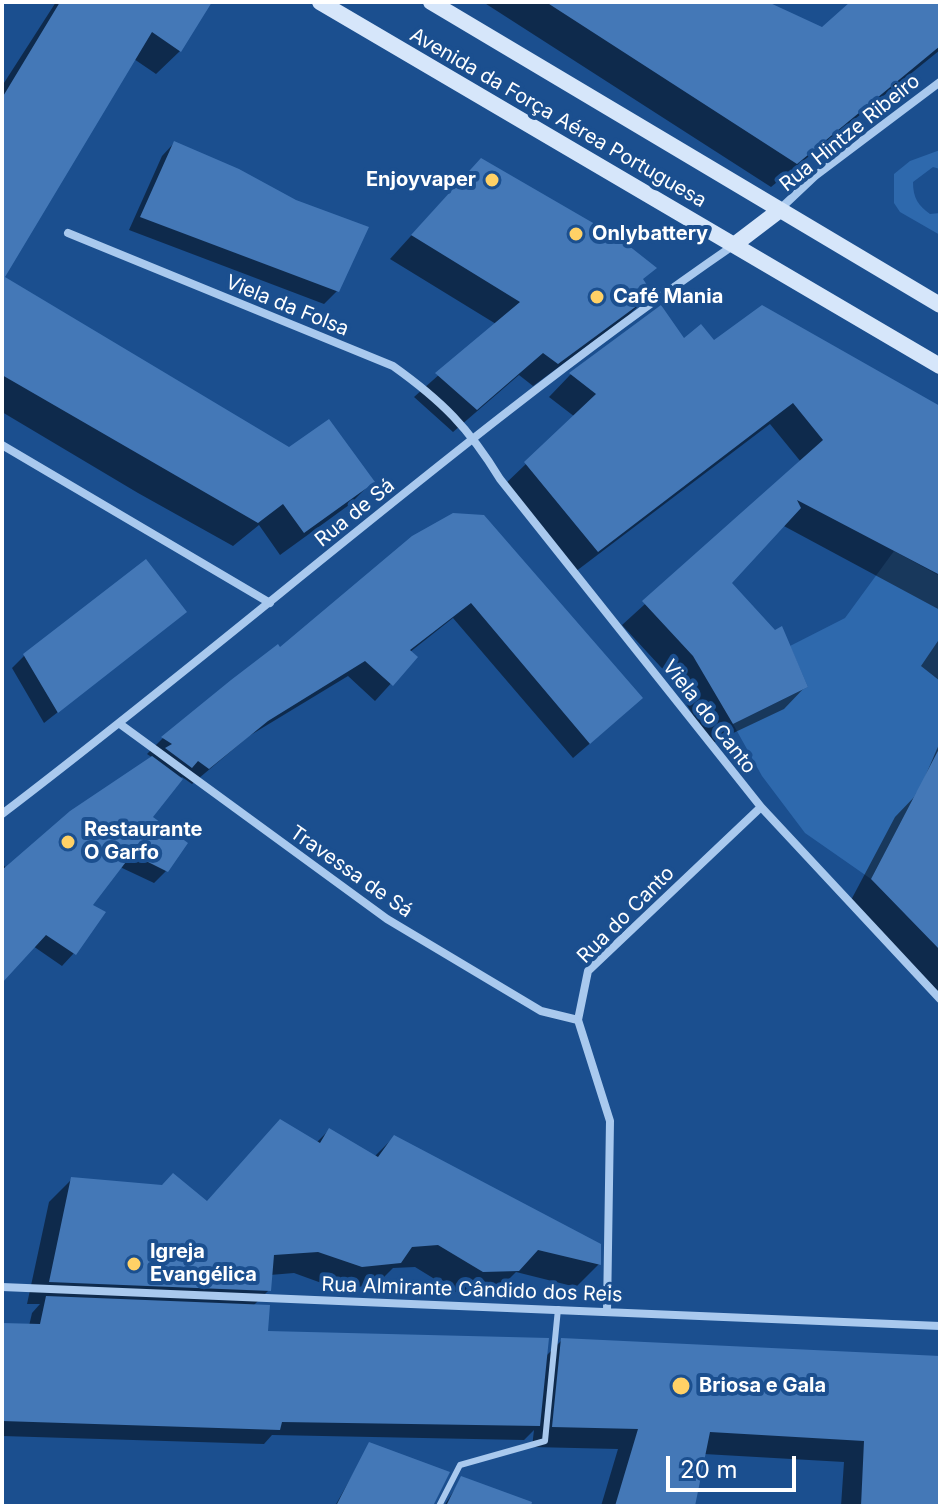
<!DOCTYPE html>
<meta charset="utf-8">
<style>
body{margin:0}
#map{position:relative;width:942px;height:1508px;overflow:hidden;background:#1b4f8f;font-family:Inter,sans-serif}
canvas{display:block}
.frame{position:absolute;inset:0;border:4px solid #fff;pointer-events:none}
.scale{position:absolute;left:666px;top:1456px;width:130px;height:36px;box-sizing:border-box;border:4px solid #fff;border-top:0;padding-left:10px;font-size:24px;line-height:28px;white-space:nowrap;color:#fff;-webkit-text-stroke:6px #1b4f8f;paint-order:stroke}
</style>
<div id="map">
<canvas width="942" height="1508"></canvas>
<div class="frame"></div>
<div class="scale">20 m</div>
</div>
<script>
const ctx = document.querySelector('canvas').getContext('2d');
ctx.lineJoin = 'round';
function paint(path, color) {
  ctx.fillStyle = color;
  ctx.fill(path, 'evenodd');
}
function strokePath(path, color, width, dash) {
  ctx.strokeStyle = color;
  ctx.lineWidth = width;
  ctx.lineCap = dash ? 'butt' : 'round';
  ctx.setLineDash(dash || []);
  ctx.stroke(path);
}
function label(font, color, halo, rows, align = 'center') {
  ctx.font = font + ' Inter,sans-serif';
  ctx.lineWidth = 8;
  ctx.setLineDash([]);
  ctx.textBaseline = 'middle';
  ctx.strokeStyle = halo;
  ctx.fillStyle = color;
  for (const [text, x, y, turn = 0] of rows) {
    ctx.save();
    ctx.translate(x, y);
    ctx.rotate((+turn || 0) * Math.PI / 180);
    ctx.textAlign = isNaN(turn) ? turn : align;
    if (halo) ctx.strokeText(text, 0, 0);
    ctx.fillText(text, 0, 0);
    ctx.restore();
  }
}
paint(new Path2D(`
 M940,150v19l-7,-2 -20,15c0,16 5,23 17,32l10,-1v22l-40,-23 -6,-9v-29l16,-13z
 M894,551l46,25v192l-24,25 -45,86 -66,-46 -43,-57 -29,-52 75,-37 -18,-41 55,-28z`), '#2e69ad');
paint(new Path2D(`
 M56,2h154l-30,49 -24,23 -22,-15 -132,218v-191z
 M483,2h281l58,27 31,-27h87v48l-169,137z
 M174,143l163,148 -13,13 -195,-74 33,-74z
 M458,184l183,96 10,13 -23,23 -95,70 -14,-11 -66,57 -39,-35 82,-73 -106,-65z
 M2,278l287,172 83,32 -23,23 -69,50 -21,-30 -26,21 -95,-53 -136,-81z
 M661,308l22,33 31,2 226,66v201l-158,-85 -53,58 77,103 -22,23 -74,35 -39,-66 -49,-53 179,-163 -31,-38 -195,148 -72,-86 72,-69 -26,-20 21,-22z
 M413,537l211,177 -51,44 -120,-140 -43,34 5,5 -40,44 -27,-25 -99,60 -57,48 -10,-7 -32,41 16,53 -12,12 -34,-16 -30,38 -16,48 -12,13 -29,-20 -31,17v-100l5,6 146,-111 -6,-4 16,-16 69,-57 48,-32z
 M185,612l-141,111 -32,-55 12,-12z
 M940,638v43l-19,-15z
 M940,742v255l-90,-95 45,-85 23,-24z
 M280,1121l36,22 13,-13 45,27 20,-20 205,127 -23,23 -60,-15 -21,21 -36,1 -44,-27 -22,1 -17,17 -38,4 -44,-16 -24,2 -1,15 -16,16 13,27 279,24 17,-17 378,18v148h-99l3,-44 -140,-8 -11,52h-92l17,-57 -86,-2 2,-17 -10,10 -252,-5 -8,9 -262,-8v-111l27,1 3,-13 8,-9h-13l22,-102 23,-23 134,24z
 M370,1444l62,62h-97z
 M462,1478l65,28h-83z`), '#0007');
paint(new Path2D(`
 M60,2h152l-31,50 -29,-20 -147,245 284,170 40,-28 46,63 -71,51 -21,-29 -25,19 -256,-148v-277z
 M546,2h222l54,25 28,-25h90v44l-143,118z
 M174,141l65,28 57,31 73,27 -30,65 -199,-75z
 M481,158l138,80 38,30 -14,11 10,15 -95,70 -15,-11 -66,57 -42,-37 85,-71 -109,-67z
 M661,305l23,33 17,-14 13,16 48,-35 178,101v169l-143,-75 4,8 -69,75 43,47 7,-4 26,61 -75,37 -40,-68 -51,-55 181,-161 -30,-37 -195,149 -74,-90 72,-68 -27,-21z
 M453,513l31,2 159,183 -53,46 -119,-141 -61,47 8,7 -25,29 -28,-25 -97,60 -59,48 -11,-8 -6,7 -27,-20 7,-4 -11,-7 70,-57 47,-36 2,3 132,-111z
 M146,559l41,53 -129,101 -35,-59z
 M940,747v203l-69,-71z
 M152,756l31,23 -30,38 35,26 -20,29 -36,-18 -39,51 13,7 -30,43 -30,-20 -44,48v-113l68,-59z
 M280,1119l40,24 9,-15 49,29 16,-22 207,109v21l-63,-15 -19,21 -36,1 -45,-27 -26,2 -11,16 -39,4 -44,-15 -44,3 -3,36 -222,-9 22,-105 91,8 11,-12 34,28z
 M46,1296l224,9 -2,26 281,7 -9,88 -258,-4 -2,8 -278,-9v-98l38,1z
 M561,1338l379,18v150h-79l3,-65 -154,-9 -15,74h-80l23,-77 -86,-2z
 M369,1442l81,30 -17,34h-97z
 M461,1476l71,26 -1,4h-85z`), '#4478b7');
strokePath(new Path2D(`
 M439,1506l21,-41 85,-24 13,-132`), '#a9c9ee', 6);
strokePath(new Path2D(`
 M780,209l35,-33 125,-94
 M68,233l325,133c49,35 76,62 107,113l261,328 179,192
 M2,445l268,158
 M120,724l267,195 154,92 37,9
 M2,814c246,-187 477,-394 732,-569
 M2,1287l938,39
 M607,1311l3,-190 -32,-101 10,-49 173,-164`), '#a9c9ee', 8);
strokePath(new Path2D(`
 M320,2l620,364
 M431,2l509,303
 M734,245l46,-35`), '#d6e6fa', 16);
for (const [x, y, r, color] of [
 [492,180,8,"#ffd166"],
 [576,234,8,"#ffd166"],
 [597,297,8,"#ffd166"],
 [68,842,8,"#ffd166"],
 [134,1264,8,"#ffd166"],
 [681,1386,10,"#ffd166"]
]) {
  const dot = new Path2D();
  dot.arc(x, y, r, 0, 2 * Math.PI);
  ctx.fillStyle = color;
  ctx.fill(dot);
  strokePath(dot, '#1b4f8f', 3);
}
label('20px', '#fff', '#1b4f8f', [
 ["Avenida da Força Aérea Portuguesa",558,118,30],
 ["Rua Hintze Ribeiro",850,133,-39],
 ["Viela da Folsa",287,306,22],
 ["Rua de Sá",355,513,-39],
 ["Viela do Canto",709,717,52],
 ["Travessa de Sá",351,872,35],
 ["Rua do Canto",626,915,-45],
 ["Rua Almirante Cândido dos Reis",472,1290,2]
]);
label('bold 20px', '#fff', '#1b4f8f', [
 ["Enjoyvaper",476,180,"right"],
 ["Onlybattery",592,234],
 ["Café Mania",613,297],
 ["Restaurante",84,830],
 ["O Garfo",84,853],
 ["Igreja",150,1252],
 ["Evangélica",150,1275],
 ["Briosa e Gala",699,1386]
], 'left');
</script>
